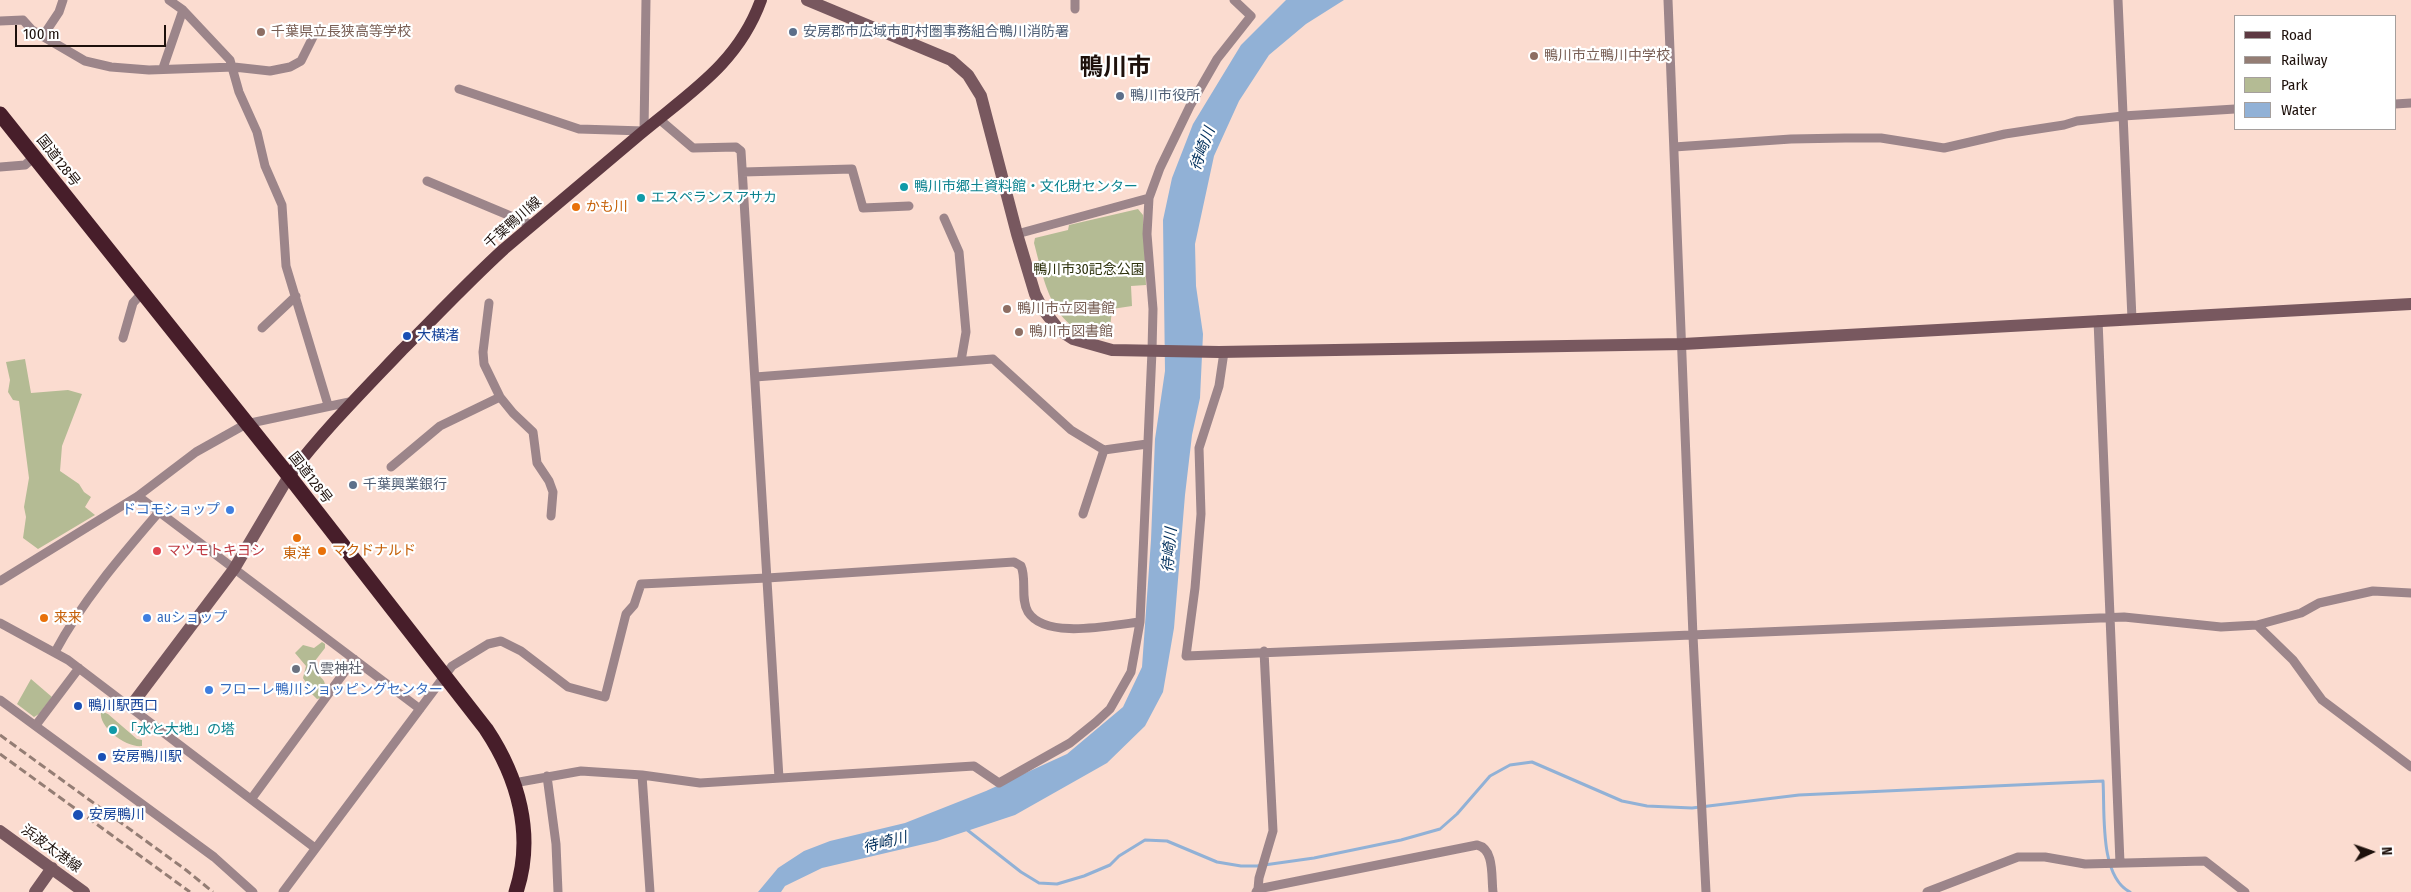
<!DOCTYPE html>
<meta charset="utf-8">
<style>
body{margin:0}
#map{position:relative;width:2411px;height:892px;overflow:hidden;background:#fbdcd0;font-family:"Fira Sans Condensed",sans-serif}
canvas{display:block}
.legend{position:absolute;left:2234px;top:15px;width:162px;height:115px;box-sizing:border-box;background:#fff;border:1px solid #a59f9d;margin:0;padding:6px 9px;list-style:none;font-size:15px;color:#1d100b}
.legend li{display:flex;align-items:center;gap:10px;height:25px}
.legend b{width:25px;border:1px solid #a59f9d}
.north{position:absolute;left:2346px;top:827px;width:50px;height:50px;-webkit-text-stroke:4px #fff;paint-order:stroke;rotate:87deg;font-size:14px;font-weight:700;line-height:20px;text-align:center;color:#1d100b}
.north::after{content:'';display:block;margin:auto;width:18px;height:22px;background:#1d100b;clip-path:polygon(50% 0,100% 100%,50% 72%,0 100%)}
.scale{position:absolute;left:15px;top:25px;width:151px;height:22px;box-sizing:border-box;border:2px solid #1d100b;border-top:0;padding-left:6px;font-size:15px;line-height:18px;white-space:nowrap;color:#1d100b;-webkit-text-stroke:4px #fff;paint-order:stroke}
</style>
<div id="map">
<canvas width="2411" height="892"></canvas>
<ul class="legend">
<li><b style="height:6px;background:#5e3942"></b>Road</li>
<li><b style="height:6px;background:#947d74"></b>Railway</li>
<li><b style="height:14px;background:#b4bb94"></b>Park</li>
<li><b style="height:14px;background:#91b1d6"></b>Water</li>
</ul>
<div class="north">N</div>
<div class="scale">100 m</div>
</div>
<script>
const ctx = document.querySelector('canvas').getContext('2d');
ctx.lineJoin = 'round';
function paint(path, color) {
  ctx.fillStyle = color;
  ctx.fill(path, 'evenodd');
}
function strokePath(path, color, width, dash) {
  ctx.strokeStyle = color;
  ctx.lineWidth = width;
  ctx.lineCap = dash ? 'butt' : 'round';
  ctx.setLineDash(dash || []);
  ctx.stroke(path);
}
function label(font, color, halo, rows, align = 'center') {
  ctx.font = font + ' "Fira Sans Condensed","Noto Sans JP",sans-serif';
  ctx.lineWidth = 4.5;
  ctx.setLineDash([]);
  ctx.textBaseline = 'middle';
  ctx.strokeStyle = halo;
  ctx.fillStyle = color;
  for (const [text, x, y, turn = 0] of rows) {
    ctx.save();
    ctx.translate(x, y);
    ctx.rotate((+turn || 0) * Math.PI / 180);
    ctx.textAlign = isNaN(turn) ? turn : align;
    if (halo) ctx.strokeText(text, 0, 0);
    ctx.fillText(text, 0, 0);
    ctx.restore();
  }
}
paint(new Path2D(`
 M1138,209l5,6 3,70 -15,1 1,20 -20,3 -3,30c-56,-5 -63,-51 -75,-96l1,-5 33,-8 1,-5z
 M25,359l6,34 37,-3 14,4 -20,52 -2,25 19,13 5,8 7,5 -6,10 10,8 -57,34 -15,-11 3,-21 -2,-10 5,-29 -10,-77 -6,-1 -5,-8 2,-12 -4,-18z
 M322,642l3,2v4l-14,18c9,15 20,11 10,32l-4,1 -5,-5v-9l-5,-1 -4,-6 3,-12 -11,-13 8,-8 11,3z
 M31,679l21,18 -13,17 -5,3 -17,-13z
 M101,711l7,3 29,25 5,1v6c-15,2 -44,-18 -41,-35z`), '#b4bb94');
paint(new Path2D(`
 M1286,0h58l-38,24 -37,31 -30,46 -25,55 -19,88 1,42 7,48 -3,64 -8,37 -7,60 -11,133 -11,64 -18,34 -38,37 -92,52 -78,26 -115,27 -37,18 -4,6h-23l20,-24 26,-17 26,-10 75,-18 81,-32 81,-37 56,-47 19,-40 9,-127 4,-101 10,-68 -2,-151 9,-42 21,-54 48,-79z`), '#91b1d6');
strokePath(new Path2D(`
 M966,829l55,43 18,11 18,1 27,-8 26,-11 9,-9 26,-16 22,1 50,21 24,4h16l57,-8 87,-18 39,-11 17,-15 33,-38 20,-11 22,-3 90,39 25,5 45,2 107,-13 304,-14c2,31 -4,95 27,111`), '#91b1d6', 3);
strokePath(new Path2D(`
 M169,0l14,10 47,50 9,32 18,40 8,34 17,39 4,61 42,139
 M1075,0v9
 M1668,0l25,636 13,256
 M2118,0l14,319
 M0,21l23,-1 9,10 53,31 26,6 38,3 85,-3 36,4 20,-4 11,-6 14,-28 51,-1
 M43,36l16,-24 4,-12
 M163,68l20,-58
 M459,89l120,40 65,2 2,-131
 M2395,104l16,-1
 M659,119l34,29 43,-1 5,4 38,627
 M1674,147l117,-8 54,-1h36l63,10 61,-14 59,-9 13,-4 46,-5 112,-7
 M0,167l25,-2 8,-7
 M743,172l109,-3 11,39 46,-2
 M427,181l105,44
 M944,218l15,34 7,80 -5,29
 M1017,234l132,-36
 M489,303l-6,49 1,12 16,33 13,16 20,19 4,31 12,18 4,11 -2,24
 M2098,320l22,543
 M262,328l34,-32
 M123,338l10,-35 9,-10
 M1224,352l-5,34 -20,62 2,66 -6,74 -9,68 938,-39 97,10 36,-2 44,-12 18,-10 54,-12 38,2
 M755,377l238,-18 78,71 33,20 43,-6
 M391,467l49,-41 60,-29
 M138,496l282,213
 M1083,514l21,-64
 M0,581l138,-85 58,-44 50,-28 108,-23
 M0,623l68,37 247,188
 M2257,625l36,35 29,40 89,67
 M55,652c27,-51 67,-97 104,-140
 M0,700l214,157 39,35
 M36,725l43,-57
 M642,775l8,117
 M547,776l9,68 2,48
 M514,783l67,-12 61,4 58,8 274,-17 25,17 71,-40 26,-21 14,-13 21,-37 9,-50 12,-271 1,-42 -6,-75 2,-36 11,-30 30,-62 27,-47 34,-43 -17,-16
 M252,798l102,-139
 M1258,889l1,-11 14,-47 -9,-180
 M283,892l169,-226 36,-22 13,-3 20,10 47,36 37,10 21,-83 8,-9 7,-21 126,-6 247,-16 7,4c6,13 -1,33 7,46 18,28 83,13 112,10
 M1256,892l2,-3 219,-44c18,4 14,32 16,47
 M1927,892l91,-35h27l40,7 120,-3 40,31`), '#9c858a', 9);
strokePath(new Path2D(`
 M807,0l144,60 17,15 13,21 36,138 18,60 7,14 17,22 14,9 39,11 107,2 464,-8 728,-40
 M130,707l104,-138 55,-93
 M0,831l84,61
 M35,892l17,-24`), '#78585f', 12);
strokePath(new Path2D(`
 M289,476c34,-45 74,-85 113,-126 34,-34 67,-69 102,-101 45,-38 90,-76 135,-114 50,-42 99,-71 122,-135`), '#5e3942', 12);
strokePath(new Path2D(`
 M0,114l289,362 197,253c32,48 49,106 30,163`), '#471e2a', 15);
strokePath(new Path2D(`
 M0,735l186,135 27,22
 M0,754l190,138`), '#947d74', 3, [8, 4]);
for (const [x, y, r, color] of [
 [261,32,5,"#8d6e63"],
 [793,32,5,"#5c6f8a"],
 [1534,56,5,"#8d6e63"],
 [1120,96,5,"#5c6f8a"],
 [904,187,5,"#0f9aa8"],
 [641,198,5,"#0f9aa8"],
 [576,207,5,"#e8710a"],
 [1007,309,5,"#8d6e63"],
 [1019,332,5,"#8d6e63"],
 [407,336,5,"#1a4fb4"],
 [353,485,5,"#5c6f8a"],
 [230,510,5,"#3f7fe0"],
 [297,538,5,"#e8710a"],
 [157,551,5,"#e0444e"],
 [322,551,5,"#e8710a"],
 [44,618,5,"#e8710a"],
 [147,618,5,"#3f7fe0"],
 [296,669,5,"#6b7280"],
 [209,690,5,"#3f7fe0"],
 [78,706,5,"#1a4fb4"],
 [113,730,5,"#0f9aa8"],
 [102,757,5,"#1a4fb4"],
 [78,815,6,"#1a4fb4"]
]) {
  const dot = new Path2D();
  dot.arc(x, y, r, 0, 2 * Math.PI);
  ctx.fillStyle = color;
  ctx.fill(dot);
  strokePath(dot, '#fff', 2);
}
label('14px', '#785e54', '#fff', [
 ["千葉県立長狭高等学校",271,32],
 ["鴨川市立鴨川中学校",1544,56],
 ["鴨川市立図書館",1017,309],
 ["鴨川市図書館",1029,332]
], 'left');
label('14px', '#4e5e75', '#fff', [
 ["安房郡市広域市町村圏事務組合鴨川消防署",803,32],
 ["鴨川市役所",1130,96],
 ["千葉興業銀行",363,485]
], 'left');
label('14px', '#1d100b', '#fff', [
 ["国道128号",58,161,52],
 ["千葉鴨川線",513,223,-41],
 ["国道128号",310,478,52],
 ["浜波太港線",51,849,36]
]);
label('14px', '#0d838f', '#fff', [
 ["鴨川市郷土資料館・文化財センター",914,187],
 ["エスペランスアサカ",651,198],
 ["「水と大地」の塔",123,730]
], 'left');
label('14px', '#c56008', '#fff', [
 ["かも川",586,207],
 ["マクドナルド",332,551],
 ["東洋",297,554,"center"],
 ["来来",54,618]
], 'left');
label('14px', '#2d310c', '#fff', [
 ["鴨川市30記念公園",1089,270]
]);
label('14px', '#164399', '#fff', [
 ["大横渚",417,336],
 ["鴨川駅西口",88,706],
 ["安房鴨川駅",112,757],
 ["安房鴨川",89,815]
], 'left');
label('14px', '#366cbe', '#fff', [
 ["ドコモショップ",220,510,"right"],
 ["auショップ",157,618],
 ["フローレ鴨川ショッピングセンター",219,690]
], 'left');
label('14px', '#be3a42', '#fff', [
 ["マツモトキヨシ",167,551]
], 'left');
label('14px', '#5b616d', '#fff', [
 ["八雲神社",306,669]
], 'left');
label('italic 15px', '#002f5c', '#fff', [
 ["待崎川",1203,149,-70],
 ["待崎川",1170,550,-85],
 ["待崎川",885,843,-14]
]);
label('bold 24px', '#1d100b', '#fff', [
 ["鴨川市",1115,68]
]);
</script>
